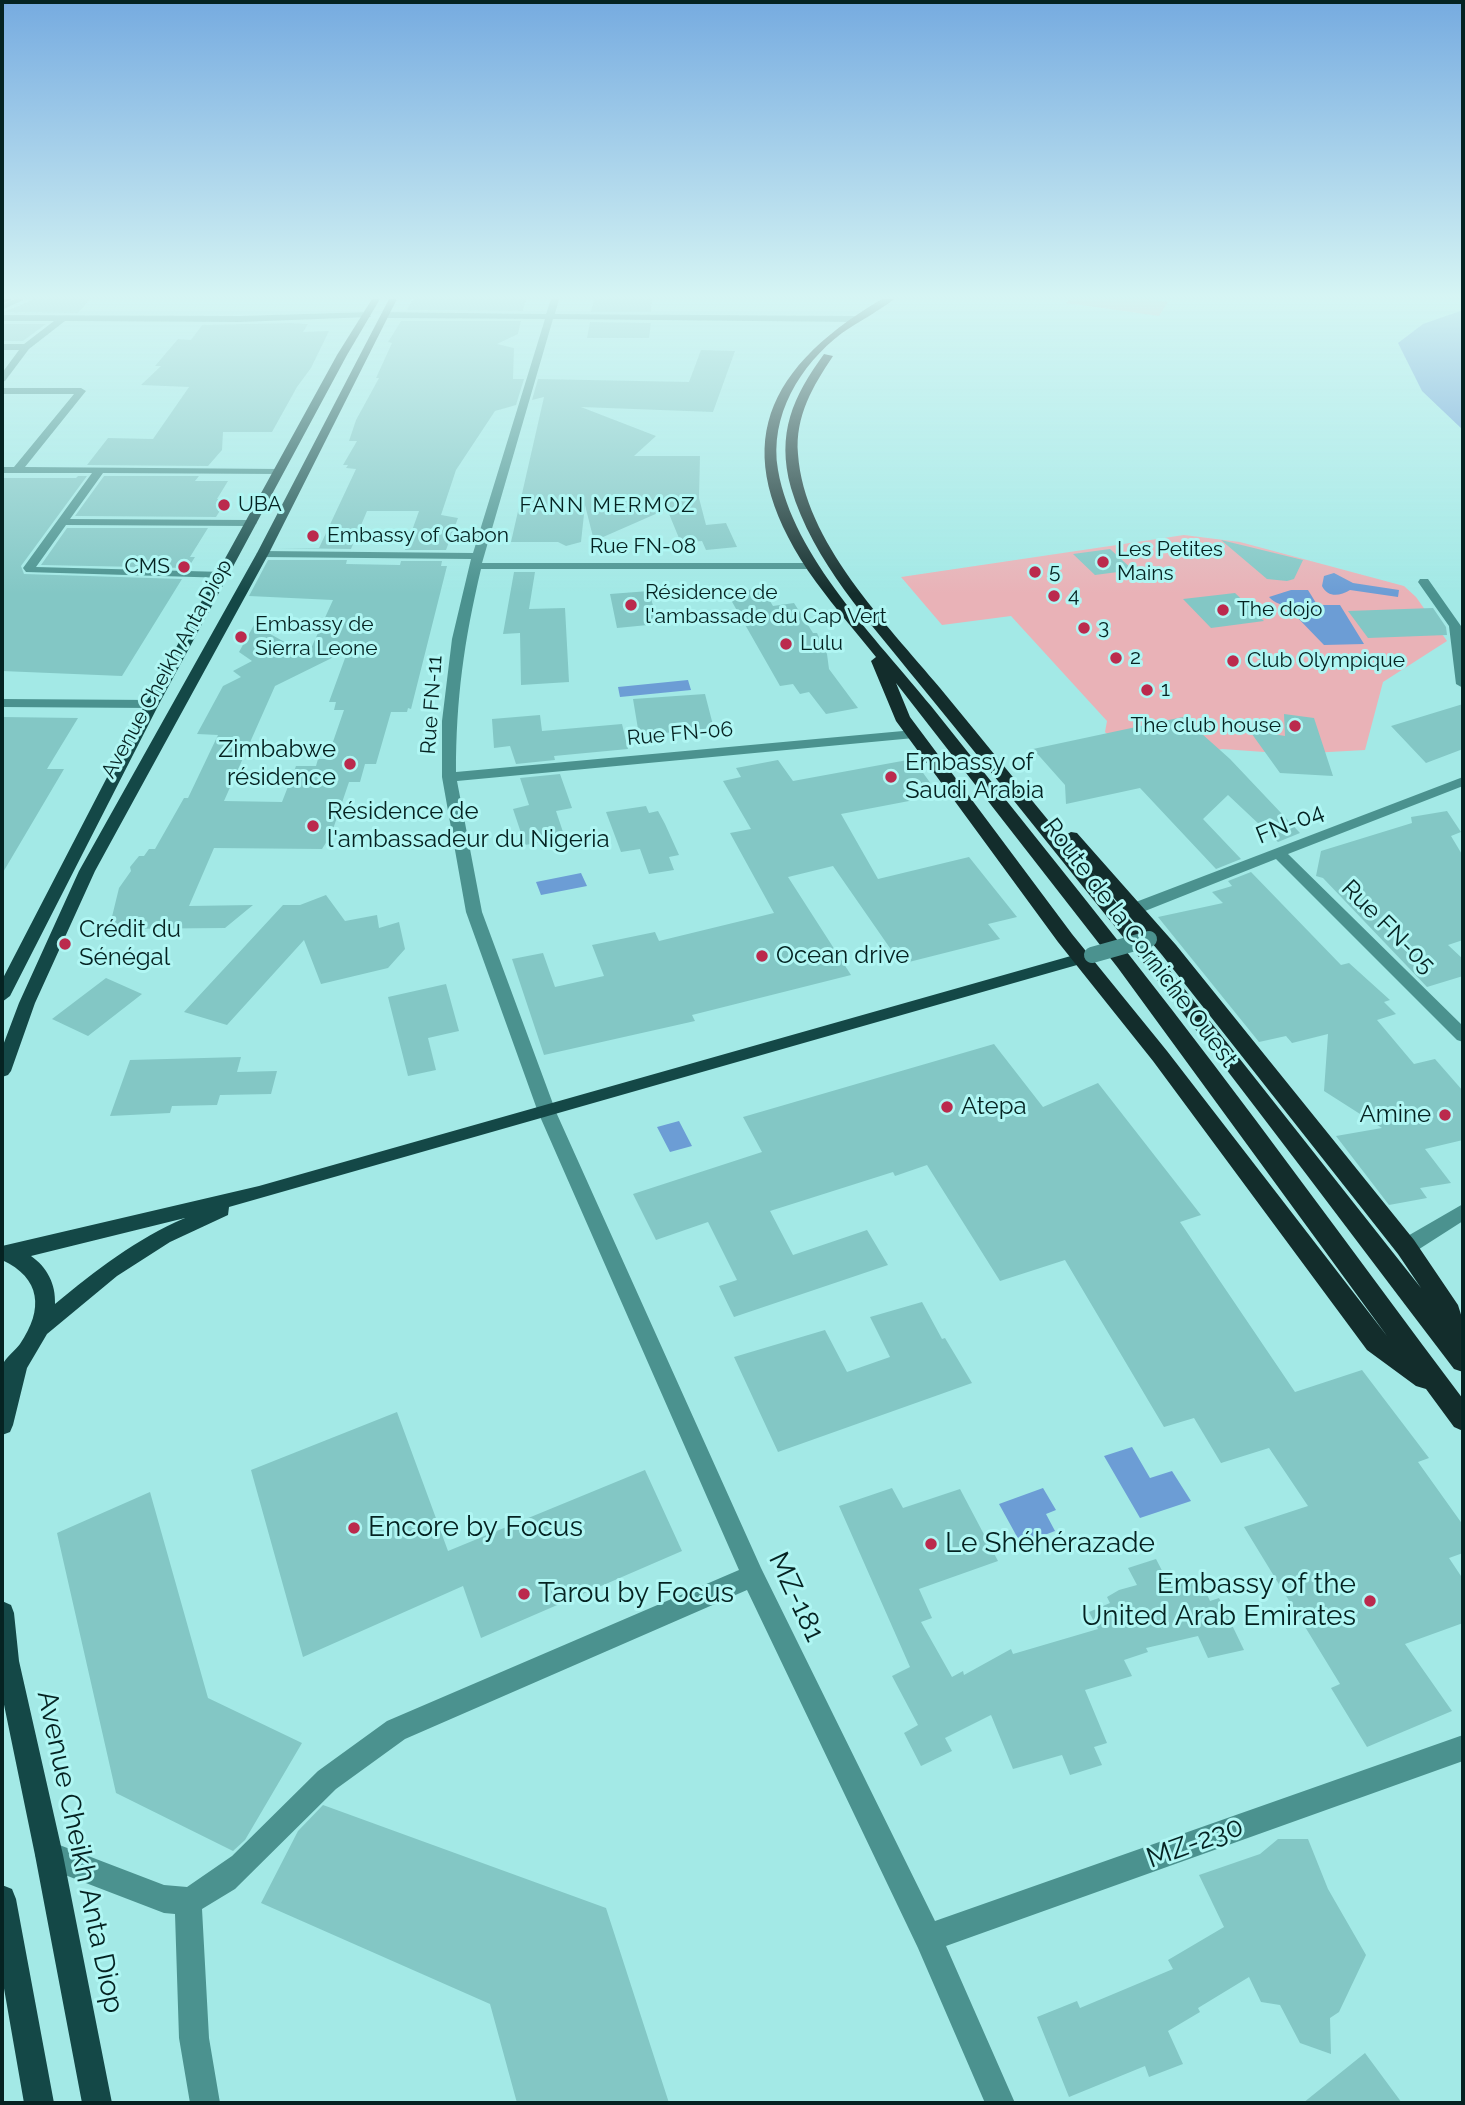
<!DOCTYPE html>
<meta charset="utf-8">
<style>
body{margin:0}
#map{position:relative;width:1465px;height:2105px;overflow:hidden;background:#a3e9e6;font-family:Raleway,sans-serif}
canvas{display:block}
.frame{position:absolute;inset:0;border:4px solid #052322;pointer-events:none}
</style>
<div id="map">
<canvas width="1465" height="2105"></canvas>
<div class="frame"></div>
</div>
<script>
const ctx = document.querySelector('canvas').getContext('2d');
ctx.lineJoin = 'round';
function paint(path, color) {
  ctx.fillStyle = color;
  ctx.fill(path, 'evenodd');
}
function strokePath(path, color, width, dash) {
  ctx.strokeStyle = color;
  ctx.lineWidth = width;
  ctx.lineCap = dash ? 'butt' : 'round';
  ctx.setLineDash(dash || []);
  ctx.stroke(path);
}
function label(font, color, halo, rows, align = 'center') {
  ctx.font = font + ' Raleway,sans-serif';
  ctx.lineWidth = 6;
  ctx.setLineDash([]);
  ctx.textBaseline = 'middle';
  ctx.strokeStyle = halo;
  ctx.fillStyle = color;
  for (const [text, x, y, turn = 0] of rows) {
    ctx.save();
    ctx.translate(x, y);
    ctx.rotate((+turn || 0) * Math.PI / 180);
    ctx.textAlign = isNaN(turn) ? turn : align;
    if (halo) ctx.strokeText(text, 0, 0);
    ctx.fillText(text, 0, 0);
    ctx.restore();
  }
}
paint(new Path2D(`
 M1070,299h77l21,3 -9,14 -93,-13z
 M1184,535l56,7 164,44 12,11 31,44 -64,41 -18,68 -72,4 -71,-5 -80,18 -37,-35 2,-11 -96,-105 -69,9 -41,-48z`), '#e9b2b7');
paint(new Path2D(`
 M1463,310v120l-41,-39 -24,-48 25,-19z
 M1334,573l19,10 46,7 -1,7 -48,-7c-10,6 -22,8 -28,-4l2,-10z
 M1291,590h17l8,13c-18,0 -34,8 -47,-6z
 M1302,605h38l24,39 -40,1 -31,-32z
 M688,680l3,10 -71,7 -2,-10z
 M581,873l6,13 -46,9 -5,-13z
 M679,1121l13,25 -22,6 -13,-25z
 M1132,1447l18,31 22,-7 19,30 -51,17 -36,-62z
 M1043,1488l13,22 -10,4 9,17 -34,13 -22,-40z`), '#6c9dd5');
paint(new Path2D(`
 M35,299h55l-12,14 -74,-1z
 M413,299h113l-3,12 -116,-1z
 M594,299h58l-1,13h-60z
 M401,321h120l-3,13 -21,10 17,4 -1,31h11l-8,26 -21,6 -39,59 -15,45 17,3 -12,32h-41l14,-39h-52l-16,38 -77,-1h45l37,-79 -10,-1 2,-3h-5l14,-24h-8l7,-21 23,-42h-3l16,-35 -4,-1z
 M590,322l61,1 -2,15h-62z
 M290,323l18,1 -5,8 26,-1 -18,37 -14,19 -25,45h-49l-1,18 -14,16 -121,-1 21,-27 45,1 36,-52 -48,-2 20,-19h-6l23,-27 13,1 11,-15z
 M2,324h44l-23,17h-21z
 M701,350l34,1 -22,61 -132,-5 75,29 -22,20h66l-1,42 7,27 20,-2 11,24 -31,3 -4,-9 -21,2 -14,-34 -73,32 -9,-36 -4,37 -15,4 -8,-4h-47l33,-145 -12,3 6,-21 151,3z
 M78,476h9l-66,90 3,8 158,5 -60,97 -120,-5v-193h74z
 M104,476h95l-4,5h33l-11,18h10l-11,18 -141,-1z
 M67,528h141l-18,29h5l-7,11 -147,-3z
 M1221,540l82,20 -9,19 -7,2 -20,-2z
 M1110,549l23,21 -38,5 -22,-21z
 M268,560h79l-1,4 54,1 1,-4h41l-1,5h6l-36,143 -3,-1 -1,4h-16l-15,52h-11l-5,18h-11l-18,53 -9,14 -108,-1 -25,58 64,-1 -28,23 -116,1 10,-41 12,-17 -1,-4 9,-11h5l5,-7h6l29,-51h4l30,-63 -21,-1 26,-48 18,-9 -8,-6 19,-10 -13,-9 15,-27 54,30 25,-55 -84,-4zM348,650l-19,52h7l-2,8h10l-17,49h-9l-2,7h-20l-14,36 -58,-1 51,-115z
 M514,572h21l-6,37 36,-1 4,74 -48,3 -1,-52 -17,1z
 M762,588l11,18 21,-3 19,30h4l10,21 2,15 29,39 -32,6 -17,-22 -9,2 -7,-10 -13,2 -53,-93z
 M649,591l9,33 -41,4 -7,-34z
 M1235,593l29,28 -53,7 -28,-29z
 M1433,608l13,19 1,8 -79,3 -20,-27z
 M705,694l9,35 -75,6 -6,-36z
 M1463,704v45l-37,14 -35,-37z
 M1284,714l30,4 19,58 -53,-3 -31,-43 36,6z
 M540,715l2,16 80,-7 6,25 -74,7 1,4 -39,4 -6,-18 -16,2 -2,-29z
 M2,717l76,1 -31,51h17l-62,105z
 M1183,717l47,42 70,74 -22,9 -50,-47 -25,24 38,40 -25,10 -76,-81 -74,16 -1,-19 -32,-36z
 M913,759l21,29 -9,2 5,7 -89,17 37,65 91,-22 48,60 -29,7 12,15 -99,25 -68,-98 -45,11 63,98 -159,40 3,6 -151,34 -32,-96 31,-6 12,34 49,-11 -12,-31 63,-13 4,9 115,-28 -44,-80 21,-4 -28,-48 18,-4 -5,-9 42,-8 15,21z
 M560,774l12,34 -16,3 9,27 -40,7 -12,-36 16,-4 -9,-27z
 M646,806l3,7 9,-2 7,13 14,31 -10,2 5,13 -25,4 -9,-25 -19,3 -15,-40z
 M1447,811l14,21 -10,4 12,20v84l-15,5 15,14v17l-36,11 -104,-109 -7,-2 5,-25 91,-28 -1,-6z
 M1251,872l90,93 8,-2 41,37 -6,2 12,12 -19,6 37,44 21,-5 28,32v49l-38,9 26,34 -31,5 7,10 -38,7 -53,-69 46,-8 -58,-37 4,-57 -36,9 -6,-7 -27,6 -101,-125 65,-14 -11,-11 20,-6 -4,-5z
 M326,895l19,26 32,-6 2,13 20,-6 6,27 -17,19 -67,16 -17,-44 -77,85 -43,-13 99,-107h17z
 M106,978l36,16 -54,42 -36,-17z
 M446,984l13,47 -31,7 8,32 -28,6 -20,-79z
 M994,1044l49,63 55,-24 103,132 -21,7 115,170 67,-22 67,88 -11,4 45,63v28l-14,5 14,21v44l-58,21 47,67 -85,36 -36,-59 9,-4 -96,-157 64,-21 -39,-58 -48,15 -27,-45 -30,9 -99,-167 -65,21 -73,-116 -32,11 -2,-4 -123,39 23,44 74,-25 21,35 -154,52 -15,-31 18,-6 -29,-58 -52,18 -23,-46 129,-42 -19,-35z
 M241,1057l-4,15 40,-1 -6,23 -51,1 -3,10 -45,1 -2,7 -60,3 20,-56z
 M922,1302l20,37 3,-1 27,45 -194,69 -44,-95 91,-27 22,42 43,-15 -20,-40z
 M397,1412l51,139 197,-81 37,81 -201,87 -18,-52 -160,71 -52,-187z
 M892,1488l11,20 57,-19 38,72 -79,28 13,29 -11,4 31,55 11,-6 1,4 47,-26 2,5 85,-25 -9,-17 21,-9 -3,-6 12,-7 18,-5 -9,-17 28,-9 14,27 30,-7 10,22 9,-3 25,52 -36,8 -10,-22 -52,12 2,4 -24,8 8,16 -47,14 22,53 -13,4 8,18 -32,10 -8,-20 -49,14 -22,-54 -46,23 7,13 -31,15 -17,-33 14,-8 -26,-49 18,-9 -71,-161z
 M150,1492l58,206 94,45 -57,97 -12,11 -117,-58 -59,-260z
 M323,1805l283,103 63,195h-152l-27,-99 -229,-101 37,-72z
 M1278,1839h30l20,50 38,66 -27,57 -9,6 1,36 -31,-11 -20,-38 -19,-3 -12,-25 -51,31 2,4 -32,19 15,33 -34,13 -4,-11 -76,31 -32,-80 40,-16 3,7 93,-39 -5,-9 56,-33 -25,-52 61,-21z
 M1365,2053l37,50h-99z`), '#83c7c5');
paint(new Path2D(`
 M14,299h11l-23,11v-5z
 M551,299h8l-4,15 301,2 4,3 -4,3 -303,-3 -71,244h328l6,3 -6,3h-329c-17,72 -25,130 -25,203l458,-42 7,4 -7,4 -457,43 25,131 74,200 205,456 174,353 528,-186v26l-517,185 69,157h-30l-67,-155 -171,-358 -342,149 -69,50 -101,100 -33,20 7,129 11,65h-30l-11,-65 -4,-124 -11,-1 -125,-48 -4,-10 4,-10 10,-4 115,44 23,2 45,-31 86,-85 69,-50 352,-151 -201,-458 -72,-200 -24,-135v-56l10,-82 19,-80 -209,-2 -6,-3 6,-3 211,2 72,-234 -160,-1 -4,-3 4,-3 161,2z
 M368,312l3,5 -131,5 -175,-1 -36,28 -24,32 -3,1v-9l17,-23h-17v-6h22l30,-23h-52v-6l238,1z
 M2,388h79l5,3 -61,76 258,2 1,2 -5,3 -176,-1 -33,46 181,1 6,3 -6,3 -185,-1 -30,42 188,5 4,2v4l-202,-6 -3,-4 69,-95h-90v-6h12l60,-73h-72z
 M1420,579h8l33,47 2,62 -7,-4 -7,-58 -31,-44z
 M2,699l150,1 7,4 -7,4 -150,-1z
 M1463,777v9l-175,68 175,172v16l-6,-2 -181,-181 -136,54 -6,1 -8,-5 2,-4z
 M1463,1204v17l-50,32 -7,2 -7,-2 -3,-6 3,-6z`), '#4b928f');
paint(new Path2D(`
 M372,299h8l-33,56 -188,349 -149,292 -8,6v-22l143,-276 192,-349z
 M389,299h8l-128,254 -174,318 -60,132 -24,68 -3,4 -6,2v-29l17,-45 60,-132 178,-318z
 M1092,950l8,5 -2,4 -869,248 -1,8 -58,27 -53,34 -70,58 -20,34 -14,57 -3,7 -8,3c0,-12 -2,-63 1,-71 3,-7 12,-13 17,-20 24,-35 21,-66 -18,-84v-14l257,-60zM185,1218c-49,21 -89,52 -130,86 1,-20 -8,-37 -24,-48z
 M2,1601l9,4 3,8 5,48 44,194 49,248h-30l-47,-248 -33,-160z
 M2,1885l10,4 4,10 38,204h-30l-22,-126z`), '#144847');
paint(new Path2D(`
 M2,299h10l-10,5z
 M882,299h12c-16,13 -35,22 -52,34 -42,32 -73,83 -64,137 15,87 99,169 153,236 66,83 133,166 199,250 114,145 222,295 333,443v32l-9,-4 -28,-38 -10,-3 -49,-36 -214,-289 -95,-119 -162,-221 -25,-60 5,-4c-20,-25 -41,-49 -60,-75 -88,-124 -61,-208 66,-283zM896,683l222,285 269,368 -220,-285 -95,-117 -162,-217z
 M824,354l9,2c-20,30 -38,60 -35,98 6,88 88,169 142,234 41,50 81,99 122,149l9,-5 6,1 99,112 238,295 44,65 5,16v51l-9,-3c-131,-172 -259,-345 -395,-512 -47,-59 -94,-117 -142,-176 -47,-59 -104,-119 -126,-193 -15,-55 2,-91 33,-134zM1092,872l70,83 236,299 23,34z`), '#132d2c');
strokePath(new Path2D(`
 M1092,955l57,-16`), '#4b928f', 16);
const sky = ctx.createLinearGradient(0, 0, 0, 594);
sky.addColorStop(0, '#76abe0');
sky.addColorStop(0.5, '#d6f5f4');
sky.addColorStop(1, '#d6f5f400');
ctx.fillStyle = sky;
ctx.fillRect(0, 0, 1465, 594);
for (const [x, y, r, color] of [
 [224,505,7,"#bb2a4d"],
 [313,536,7,"#bb2a4d"],
 [1103,562,7,"#bb2a4d"],
 [184,567,7,"#bb2a4d"],
 [1035,572,7,"#bb2a4d"],
 [1054,596,7,"#bb2a4d"],
 [631,605,7,"#bb2a4d"],
 [1223,610,7,"#bb2a4d"],
 [1084,628,7,"#bb2a4d"],
 [241,637,7,"#bb2a4d"],
 [786,644,7,"#bb2a4d"],
 [1116,658,7,"#bb2a4d"],
 [1233,661,7,"#bb2a4d"],
 [1147,690,7,"#bb2a4d"],
 [1295,726,7,"#bb2a4d"],
 [350,764,7,"#bb2a4d"],
 [891,777,7,"#bb2a4d"],
 [313,826,7,"#bb2a4d"],
 [65,944,7,"#bb2a4d"],
 [762,956,7,"#bb2a4d"],
 [947,1107,7,"#bb2a4d"],
 [1445,1115,7,"#bb2a4d"],
 [354,1528,7,"#bb2a4d"],
 [931,1544,7,"#bb2a4d"],
 [524,1594,7,"#bb2a4d"],
 [1370,1601,7,"#bb2a4d"]
]) {
  const dot = new Path2D();
  dot.arc(x, y, r, 0, 2 * Math.PI);
  ctx.fillStyle = color;
  ctx.fill(dot);
  strokePath(dot, '#b0f6f3', 2.5);
}
label('21px', '#052322', '#b0f6f3', [
 ["UBA",238,505],
 ["Embassy of Gabon",327,536],
 ["Les Petites",1117,550],
 ["Mains",1117,574],
 ["CMS",170,567,"right"],
 ["5",1049,572],
 ["Résidence de",645,593],
 ["l'ambassade du Cap Vert",645,617],
 ["4",1068,596],
 ["The dojo",1237,610],
 ["Embassy de",255,625],
 ["Sierra Leone",255,649],
 ["3",1098,628],
 ["Lulu",800,644],
 ["2",1130,658],
 ["Club Olympique",1247,661],
 ["1",1161,690],
 ["The club house",1281,726,"right"]
], 'left');
ctx.letterSpacing = '2px';
label('21px', '#052322', '#b0f6f3', [
 ["FANN MERMOZ",608,506]
]);
ctx.letterSpacing = '0px';
label('21px', '#052322', '#b0f6f3', [
 ["Rue FN-08",643,547],
 ["Avenue Cheikh Anta Diop",167,669,-61],
 ["Rue FN-11",432,705,-86],
 ["Rue FN-06",680,734,-5]
]);
label('24px', '#052322', '#b0f6f3', [
 ["Zimbabwe",336,750,"right"],
 ["résidence",336,778,"right"],
 ["Embassy of",905,763],
 ["Saudi Arabia",905,791],
 ["Résidence de",327,812],
 ["l'ambassadeur du Nigeria",327,840],
 ["Crédit du",79,930],
 ["Sénégal",79,958],
 ["Ocean drive",776,956],
 ["Atepa",961,1107],
 ["Amine",1431,1115,"right"]
], 'left');
label('24px', '#052322', '#b0f6f3', [
 ["FN-04",1290,824,-22],
 ["Rue FN-05",1388,927,45],
 ["Route de la Corniche Ouest",1140,943,53]
]);
label('28px', '#052322', '#b0f6f3', [
 ["Encore by Focus",368,1528],
 ["Le Shéhérazade",945,1544],
 ["Embassy of the",1356,1585,"right"],
 ["United Arab Emirates",1356,1617,"right"],
 ["Tarou by Focus",538,1594]
], 'left');
label('28px', '#052322', '#b0f6f3', [
 ["MZ-181",796,1597,65],
 ["MZ-230",1195,1843,-20],
 ["Avenue Cheikh Anta Diop",80,1852,78]
]);
</script>
